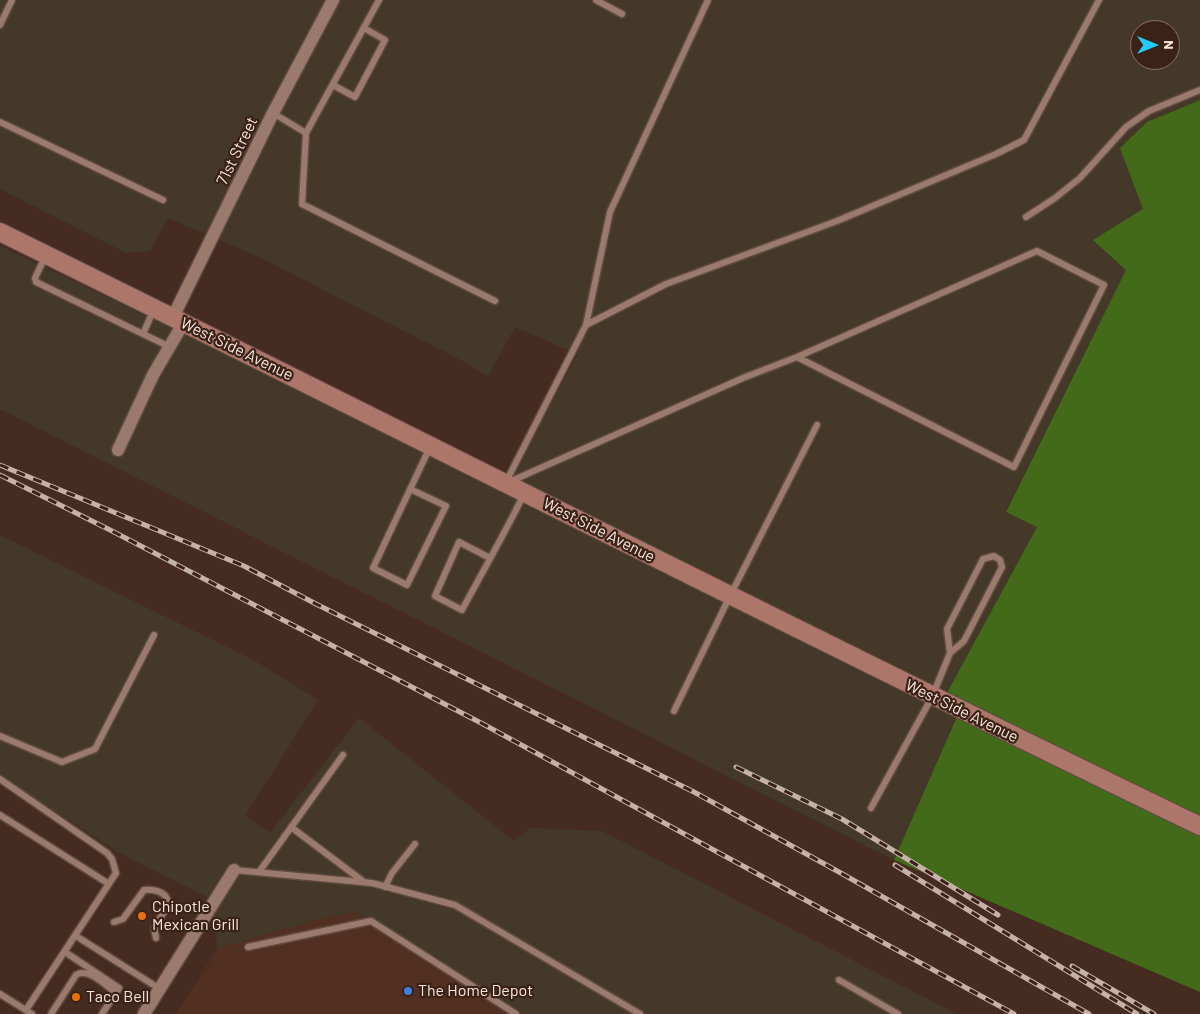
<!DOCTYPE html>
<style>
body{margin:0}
#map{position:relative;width:1200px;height:1014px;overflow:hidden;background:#462c20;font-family:Barlow,sans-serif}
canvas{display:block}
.north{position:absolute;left:1130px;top:20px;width:50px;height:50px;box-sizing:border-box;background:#3b2216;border:1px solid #877066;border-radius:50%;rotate:90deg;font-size:14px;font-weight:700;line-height:20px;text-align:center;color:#f8e6de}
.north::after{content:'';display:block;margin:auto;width:18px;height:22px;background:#24c9fe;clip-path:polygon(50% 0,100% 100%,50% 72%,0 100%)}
</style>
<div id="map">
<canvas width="1200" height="1014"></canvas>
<div class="north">N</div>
</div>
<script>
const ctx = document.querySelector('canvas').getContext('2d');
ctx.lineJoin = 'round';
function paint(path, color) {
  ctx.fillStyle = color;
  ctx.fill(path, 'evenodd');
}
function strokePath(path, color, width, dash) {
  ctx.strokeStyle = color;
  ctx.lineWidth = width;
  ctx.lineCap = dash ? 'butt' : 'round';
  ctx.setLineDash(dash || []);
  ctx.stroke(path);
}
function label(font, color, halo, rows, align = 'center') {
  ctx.font = font + ' Barlow,sans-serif';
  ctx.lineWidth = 4.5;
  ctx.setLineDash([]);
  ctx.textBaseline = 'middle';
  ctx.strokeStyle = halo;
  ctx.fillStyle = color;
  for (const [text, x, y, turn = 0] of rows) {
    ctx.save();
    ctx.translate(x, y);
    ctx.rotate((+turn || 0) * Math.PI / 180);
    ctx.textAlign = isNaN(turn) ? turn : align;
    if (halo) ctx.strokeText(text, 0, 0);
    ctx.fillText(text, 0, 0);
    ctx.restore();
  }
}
paint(new Path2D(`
 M357,912l165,102h-346l42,-66 107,-31z`), '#523021');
paint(new Path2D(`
 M0,0h1200v100l-53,22 -4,87 -17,61 -120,241 31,16 -95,175 17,10 -65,148 -894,-451v-163l507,240 71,-132 -63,-27 -27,49 -31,-18 -202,-103 -87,-37 -18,33 -24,2 -126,-64zM1140,30h30v30h-30z
 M0,535l255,126 63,39 -73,116 25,17 89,-115 155,123 16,-13 72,3 355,183h-435l-165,-102 -32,5 -107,31 -9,-50 -84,-42 -125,-80z`), '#443929');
paint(new Path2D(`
 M1200,100v892l-306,-132 65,-148 -17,-10 95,-175 -31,-15 120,-242 -33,-30 50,-31 -23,-61 27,-26z`), '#426a18');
const lane = new Path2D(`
 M379,0l-73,133 -4,71 193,97
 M596,0l26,14
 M0,25l12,-25
 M333,85l22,12 30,-57 -21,-12
 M273,113l33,20
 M0,122l163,78
 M1026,217l29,-19 25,-20 46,-51 23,-16 51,-21
 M46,255l-11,23 1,4 107,52 11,-25
 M586,325l80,-41 171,-63 159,-67 28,-14 75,-140
 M143,334l27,13
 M506,482l80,-157 24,-113 98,-212
 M509,482l234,-104 54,-21 217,110 90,-182 -67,-34 -240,106
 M410,489l36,17 -39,79 -34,-17 57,-121
 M490,558l-31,-16 -24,54 27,14c21,-39 43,-77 62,-116
 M674,711l56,-115 87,-171
 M0,736l62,26 33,-13 59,-114
 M0,779l107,74 5,6 4,14 -90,137
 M871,808l61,-111 18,-44 14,-12 38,-74 -2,-7 -6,-4 -11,3 -36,70 3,24
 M0,815l109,69
 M291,827l73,55
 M234,870l138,13 83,22 185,109
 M259,872l84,-117
 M385,887l7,-14 23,-29
 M114,922l9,-3 21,-29c12,-1 28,3 22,18 -3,7 -8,12 -11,18 -1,3 0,8 1,12
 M76,936l84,53
 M248,947l123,-26 145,93
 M65,952l54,36 -17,26
 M839,980l59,34
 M0,994l32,20
 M51,1014l25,-39c13,-8 30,11 40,18`);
const street = new Path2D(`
 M173,317l100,-204 60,-113
 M118,450l35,-75 31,-53
 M144,1014l90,-144`);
const secondary = new Path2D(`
 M0,232c400,197 798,400 1200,594`);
strokePath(lane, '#614a40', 9);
strokePath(street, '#614a40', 15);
strokePath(secondary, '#614a40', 20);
strokePath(lane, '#9a7a6c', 6);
strokePath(street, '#9a7a6c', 12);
strokePath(secondary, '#ad766b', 18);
const rail = new Path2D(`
 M0,465l244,101 72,38 378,188 145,80 250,142
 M0,475l112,56 371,193 531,290
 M736,767l106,52 156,96
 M895,865l242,149
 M1072,966l82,48`);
strokePath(rail, '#c5b1a8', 5);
strokePath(rail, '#3b2216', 3, [9]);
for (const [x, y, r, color] of [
 [142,916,5,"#e8710a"],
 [408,991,5,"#3f7fe0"],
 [76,997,5,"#e8710a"]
]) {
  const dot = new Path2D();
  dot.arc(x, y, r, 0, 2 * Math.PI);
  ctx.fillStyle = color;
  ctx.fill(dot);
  strokePath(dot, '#3b2216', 2);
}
label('16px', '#f8e6de', '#3b2216', [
 ["71st Street",237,151,-64],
 ["West Side Avenue",237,349,26],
 ["West Side Avenue",599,530,27],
 ["West Side Avenue",962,711,26]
]);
label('16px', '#f8e6de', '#3b2216', [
 ["Chipotle",152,907],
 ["Mexican Grill",152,925],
 ["The Home Depot",418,991],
 ["Taco Bell",86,997]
], 'left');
</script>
